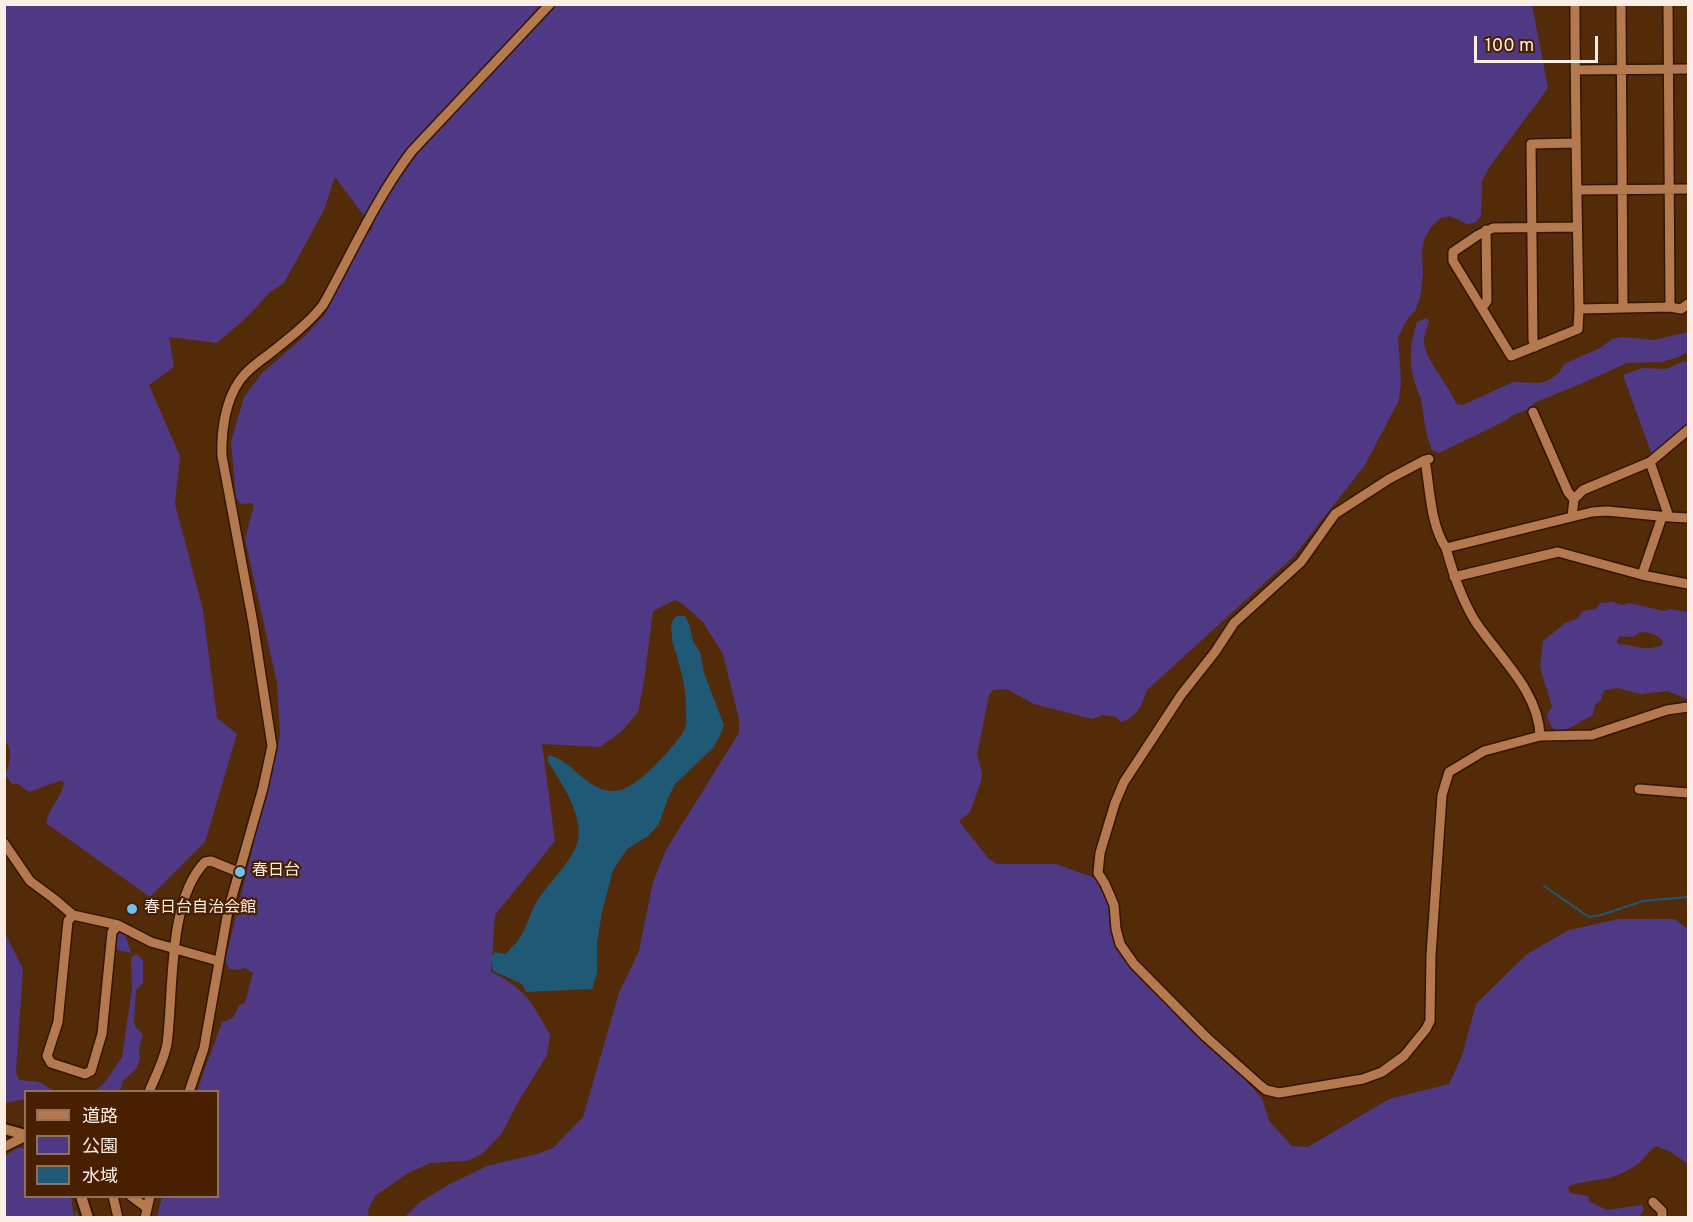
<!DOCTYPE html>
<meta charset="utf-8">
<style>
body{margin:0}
#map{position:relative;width:1693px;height:1222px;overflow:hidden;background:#542b09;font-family:Overpass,"Noto Sans JP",sans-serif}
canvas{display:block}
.frame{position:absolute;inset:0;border:6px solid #fbeee5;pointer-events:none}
.legend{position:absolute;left:24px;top:1090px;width:195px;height:108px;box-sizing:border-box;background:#482000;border:2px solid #90725c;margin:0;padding:8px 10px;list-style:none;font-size:18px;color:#fbeee5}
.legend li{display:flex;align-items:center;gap:12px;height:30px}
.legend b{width:30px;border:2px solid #90725c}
.scale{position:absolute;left:1474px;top:36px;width:124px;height:27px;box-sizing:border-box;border:3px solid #fbeee5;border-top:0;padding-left:8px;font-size:18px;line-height:21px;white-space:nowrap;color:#fbeee5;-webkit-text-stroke:4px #482000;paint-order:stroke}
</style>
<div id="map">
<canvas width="1693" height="1222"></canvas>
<div class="frame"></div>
<ul class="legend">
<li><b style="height:8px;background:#b57950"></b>道路</li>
<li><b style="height:16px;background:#503984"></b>公園</li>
<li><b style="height:16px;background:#205976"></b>水域</li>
</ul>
<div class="scale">100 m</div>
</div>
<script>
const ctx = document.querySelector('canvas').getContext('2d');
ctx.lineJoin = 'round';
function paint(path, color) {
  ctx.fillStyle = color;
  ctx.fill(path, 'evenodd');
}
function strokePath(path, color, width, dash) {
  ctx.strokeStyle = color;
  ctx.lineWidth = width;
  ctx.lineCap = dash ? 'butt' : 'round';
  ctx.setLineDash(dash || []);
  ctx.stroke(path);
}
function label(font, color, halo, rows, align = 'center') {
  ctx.font = font + ' Overpass,"Noto Sans JP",sans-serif';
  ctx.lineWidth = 4.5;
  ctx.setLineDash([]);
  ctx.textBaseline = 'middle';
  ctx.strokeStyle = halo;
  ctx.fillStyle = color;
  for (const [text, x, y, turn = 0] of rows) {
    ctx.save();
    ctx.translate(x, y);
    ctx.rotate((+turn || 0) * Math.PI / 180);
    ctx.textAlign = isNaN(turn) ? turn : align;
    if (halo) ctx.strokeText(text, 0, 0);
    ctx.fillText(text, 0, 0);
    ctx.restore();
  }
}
paint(new Path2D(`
 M4,5h1528l16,83 -58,78 -8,15 -1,35 -6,7 -8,1 -17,-8 -9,2 -9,8 -7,11 -3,12 1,25 -3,24 -5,13 -7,7 -10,19 3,45 -2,18 -34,65 -72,92 -146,133c-6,16 -9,27 -26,32l-5,-5 -12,-2 -12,4 -58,-15 -27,-15 -14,1 -4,5 -12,60 5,18 -1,8 -11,31 -11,9 29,37 8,6h60l39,14 14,27 1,23 7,21 10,13 63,68 45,39 27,29 7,23 23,25 16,1 81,-48 60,-15 13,-28 14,-52 51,-50 42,-24 50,-11h55l14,10v235l-17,-12 -15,-6c-8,5 -10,11 -17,17 -7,6 -21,12 -30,15 -10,2 -33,4 -41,9l2,6 18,3 2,6 17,8 35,-5 2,5 -6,8 -1233,-1 15,-15 28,-17 39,-19 50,-12 16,-6 30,-31 36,-124 20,-42 14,-69 13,-32 73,-117v-14l-16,-65 -20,-32 -20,-18 -8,-4 -22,11 -9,70 -6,31 -17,20 -21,15 -58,-3 13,97 -60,74 -4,57c32,14 43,33 59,63l-3,20 -30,49 -15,29 -20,21 -15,7 -36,2 -23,10 -33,23 -7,14 1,7h-212l5,-20 56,-1v-104l-21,-1 25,-69 11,-4 6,-13 6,-2 8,-30 -8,-5 -8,2 -8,-1 -4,-8 55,-226 -3,-52 -32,-144 9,-33 -2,-3 -11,1 -5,-6 -5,-56 13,-45 18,-24 44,-38 19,-21 35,-72 13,-14 -38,-51 -11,33 -40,73 -14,9 -22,24 -31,27 -48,-6 5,30 -25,18 31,71 -5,48 28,106 14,108 20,16 -32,108 -55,55 -104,-74c3,-16 15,-24 18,-40l-2,-3 -33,12 -11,-8h-6l-6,-8c2,-13 9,-26 -2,-36z
 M1426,318l3,2c-1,6 -4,12 -5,19 -1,21 25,44 32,65l7,1 50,-23 26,1 10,-3 10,-7 5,-9 36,-16 12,-9 9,-2 33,3 34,-8v20l-12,6 -15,4 -34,1 -42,19 -49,20 -9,8 -14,5 -8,6 -66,32 -7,-3c-7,-17 -8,-33 -11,-50 -1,-5 -4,-9 -5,-14 -8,-22 -6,-42 1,-64z
 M1684,361l4,2v62l-36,30 -29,-80 19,-7 24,1z
 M1612,602l10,3 7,-2 35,8 6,-2 18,3v87l-21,-8 -26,3 -24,-6 -12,2 -2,3 -2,7 -6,5 -2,10c-15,6 -40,32 -46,-1l5,-7 -12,-40 3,-26 22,-18 12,-4 6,-8 13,-2 4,-6zM1641,632c8,0 17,3 22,9l-1,4c-19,8 -26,-1 -44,-1l-1,-3 3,-5 12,1z
 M120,930l5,4 6,19 -17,-4 2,-16z
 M5,933l18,36 -7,103 3,8 20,2 16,9 -29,1 -1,7 -20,4z
 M137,954l6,6v23l-7,7 -2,32 1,4 8,9 -4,14 1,10 -4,10 -13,12 -3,10h-25l11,-10 16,-24 10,-68 -1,-32z
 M17,1148h8l1,48 45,1 3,20h-69v-61z`), '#503984');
paint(new Path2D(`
 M677,616h8l4,8 4,17 7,11 4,21 20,52 -4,11 -7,12 -38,36 -7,14 -9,26 -11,12 -21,13 -14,21 -11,42 -5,30v31l-5,16 -66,3 -4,-8 -29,-13 -2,-14 4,-5 11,2c4,-6 11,-11 15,-18 7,-11 10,-27 18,-38 11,-16 27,-31 36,-49 14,-27 -14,-67 -28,-89l2,-5c24,6 37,35 63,36 13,1 27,-11 36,-19 10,-9 34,-34 38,-46 1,-4 0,-10 0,-14 1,-26 -7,-48 -14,-72 1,-11 -5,-16 5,-24z`), '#205976');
strokePath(new Path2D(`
 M1544,886l45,31 12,-2 42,-14 45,-4
 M76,1212l2,6`), '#205976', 2);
const minor = new Path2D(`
 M1575,4c0,102 2,203 4,305l-1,20 -67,27 -58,-95v-9l25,-17 15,-7 84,-1
 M1621,4l2,304
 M1668,4l2,303
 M1575,70l113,-1
 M1577,190l111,-1
 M1482,308l5,-7 -1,-71
 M1579,309l91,-2 11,2 7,-5
 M1535,347l-2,-7 -2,-196 44,-1
 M1533,412l35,80 6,7 -2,18
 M1429,459l-4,1c5,28 5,64 21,88
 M1425,460l-36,19 -54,35 -34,48 -67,61 -19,29 -34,43 -57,87 -9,21 -15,50 -2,20 7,11 9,21 2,24 4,15 14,20 72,73 55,49 5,4 13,3 84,-14 19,-7 22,-16 22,-27 4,-8 1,-66 11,-160 7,-23 35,-21 56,-15 52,-1 75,-25 21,-3
 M1650,462l19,55 19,1
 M1574,499l9,-9 67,-28 38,-32
 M1662,517l-20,58 46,9
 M1454,577l104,-25 84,23
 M1540,736c-1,-45 -42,-80 -65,-115 -14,-23 -22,-47 -29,-73l146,-36 15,-1 62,6
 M1639,789l49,4
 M4,843l26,38 23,17 20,17 45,10 33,17 67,19
 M73,915l-5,6 -10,101 -11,34 4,7 34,11 6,-3 11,-37 10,-102 6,-7
 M149,1092c6,-15 15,-32 18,-48 7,-52 0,-143 38,-182l6,-1 27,11
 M189,1092l15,-44 24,-137 35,-123 9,-42 -19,-123 -31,-167c-1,-24 3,-55 18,-76 7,-10 18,-18 28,-25 20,-16 39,-30 55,-50 29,-52 53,-107 89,-154l138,-147
 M4,1147l22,-11
 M113,1196l5,22
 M131,1196l16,12
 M1653,1202l9,9v7
 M145,1218l5,-22`);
const tertiary = new Path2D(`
 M4,1129l22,6
 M81,1196l7,22`);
strokePath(minor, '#321601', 12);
strokePath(tertiary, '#321601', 14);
strokePath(minor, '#b57950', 9);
strokePath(tertiary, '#b57950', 10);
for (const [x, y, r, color] of [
 [240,872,6,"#6cc3f2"],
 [132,909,6,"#6cc3f2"]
]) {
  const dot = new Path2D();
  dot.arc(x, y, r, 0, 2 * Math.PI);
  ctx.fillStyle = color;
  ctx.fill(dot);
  strokePath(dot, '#482000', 2);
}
label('16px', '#fbeee5', '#482000', [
 ["春日台",252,872],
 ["春日台自治会館",144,909]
], 'left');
</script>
